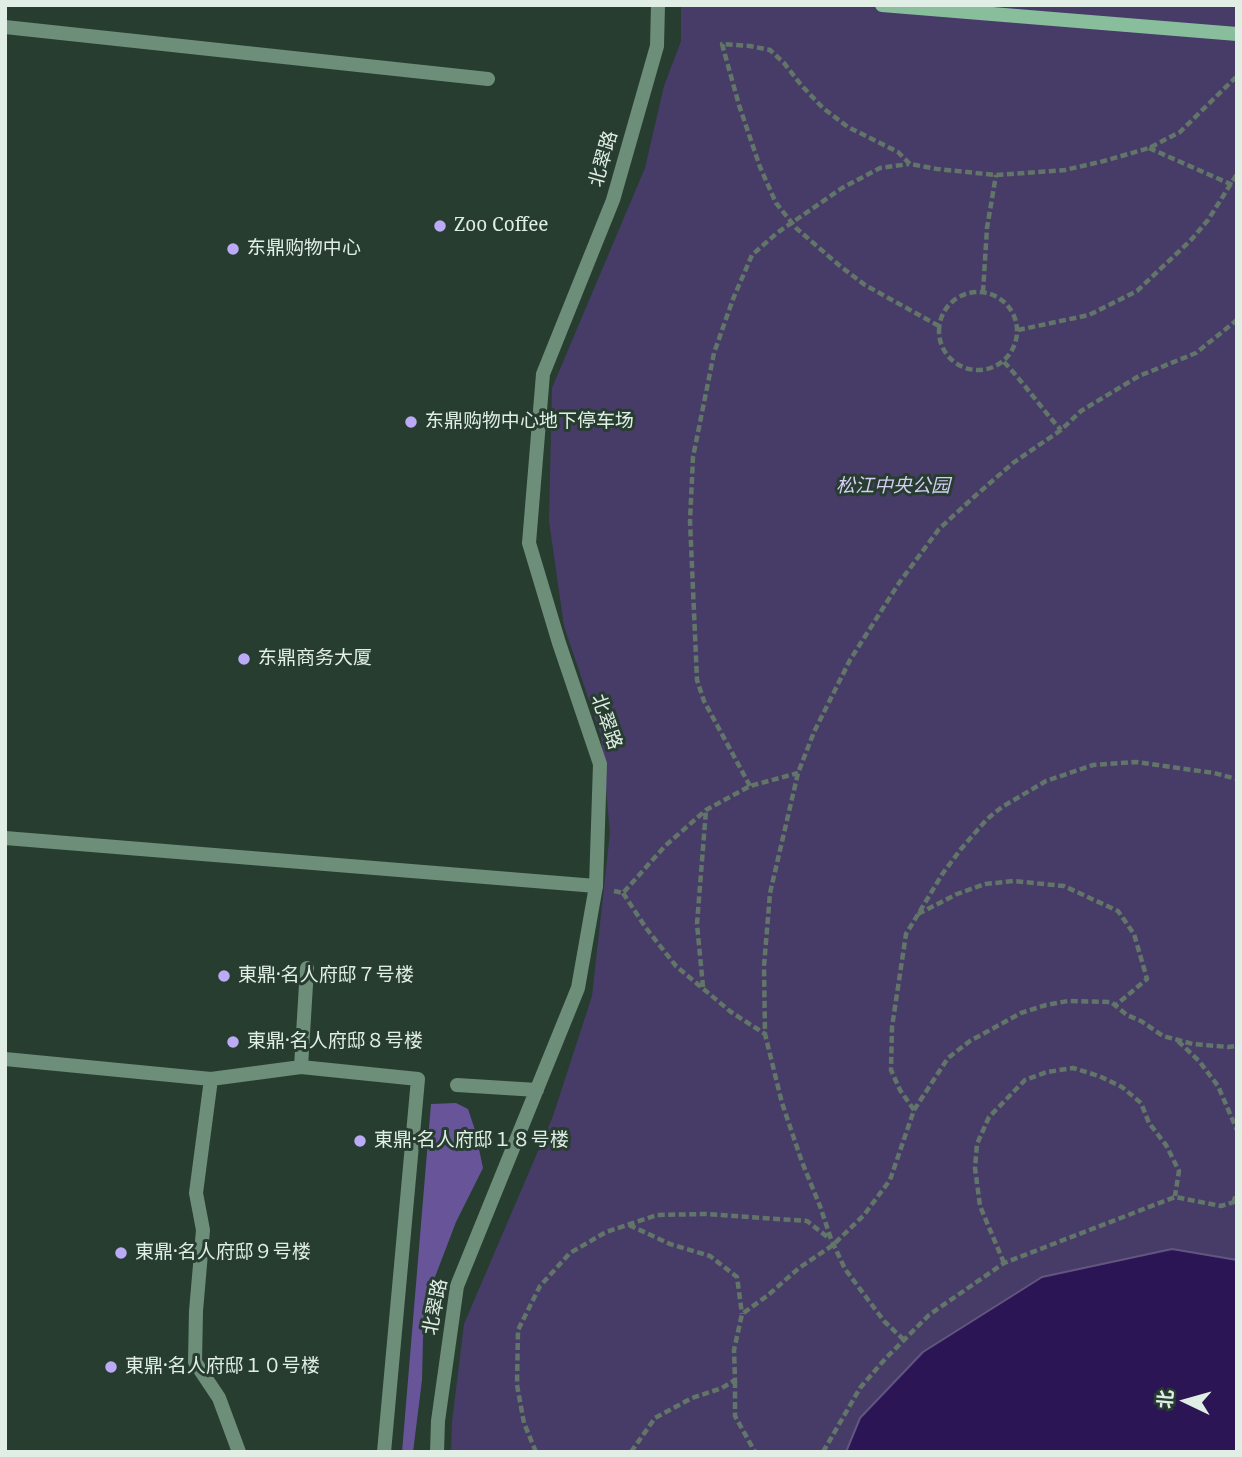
<!DOCTYPE html>
<meta charset="utf-8">
<style>
body{margin:0}
#map{position:relative;width:1242px;height:1457px;overflow:hidden;background:#273d30;font-family:"Noto Serif","Noto Sans SC",serif}
canvas{display:block}
.frame{position:absolute;inset:0;border:7px solid #e1eee6;pointer-events:none}
.north{position:absolute;left:1151px;top:1366px;width:70px;height:70px;-webkit-text-stroke:5px #273d30;paint-order:stroke;rotate:275deg;font-size:19px;font-weight:700;line-height:28px;text-align:center;color:#e1eee6}
.north::after{content:'';display:block;margin:auto;width:24px;height:32px;background:#e1eee6;clip-path:polygon(50% 0,100% 100%,50% 72%,0 100%)}
</style>
<div id="map">
<canvas width="1242" height="1457"></canvas>
<div class="frame"></div>
<div class="north">北</div>
</div>
<script>
const ctx = document.querySelector('canvas').getContext('2d');
ctx.lineJoin = 'round';
function paint(path, color) {
  ctx.fillStyle = color;
  ctx.fill(path, 'evenodd');
}
function strokePath(path, color, width, dash) {
  ctx.strokeStyle = color;
  ctx.lineWidth = width;
  ctx.lineCap = dash ? 'butt' : 'round';
  ctx.setLineDash(dash || []);
  ctx.stroke(path);
}
function label(font, color, halo, rows, align = 'center') {
  ctx.font = font + ' "Noto Serif","Noto Sans SC",serif';
  ctx.lineWidth = 6;
  ctx.setLineDash([]);
  ctx.textBaseline = 'middle';
  ctx.strokeStyle = halo;
  ctx.fillStyle = color;
  for (const [text, x, y, turn = 0] of rows) {
    ctx.save();
    ctx.translate(x, y);
    ctx.rotate((+turn || 0) * Math.PI / 180);
    ctx.textAlign = isNaN(turn) ? turn : align;
    if (halo) ctx.strokeText(text, 0, 0);
    ctx.fillText(text, 0, 0);
    ctx.restore();
  }
}
paint(new Path2D(`
 M681,5h556v1447h-786l1,-30 12,-98 89,-208 39,-120 18,-163 -9,-97 -37,-110 -15,-105 3,-133 93,-220 19,-82 17,-45z`), '#473c67');
paint(new Path2D(`
 M456,1103l12,6 7,21 8,38 -27,54 -26,68 -7,48 -1,42 -9,72h-11l29,-348z`), '#675499');
const water = new Path2D(`
 M1172,1249l65,11v192h-391l14,-34 63,-66 119,-75z`);
paint(water, '#2c1554');
strokePath(water, '#625680', 2);
strokePath(new Path2D(`
 M1149,148l88,39
 M939 331a39 39 0 1 1 78 0a39 39 0 1 1-78 0Z
 M983,292l4,-64 9,-53
 M939,326l-74,-41 -25,-19 -44,-38 -20,-25 -16,-36 -21,-62 -17,-61 28,2 20,4 14,13 18,23 21,22 25,19 50,25 12,12 27,5 59,6 69,-5 39,-9 45,-13 31,-16 55,-54h2
 M1018,330l71,-15 48,-24 54,-51 17,-20 29,-46
 M1004,362c20,21 37,46 57,68
 M750,786l-46,-85 -7,-21 -7,-159 3,-64 21,-104 19,-54 19,-44 25,-22 65,-45 38,-20 29,-4
 M614,891l9,2 42,-47 41,-36 44,-24 48,-13
 M623,893l23,35 30,38 55,46 34,22
 M918,914l39,-20 28,-10 28,-3 51,5 54,25 16,23 13,45 -31,26
 M703,987l-6,-63 9,-114
 M1178,1041l21,20 19,25 19,44
 M914,1110l34,-52 22,-17 51,-28 25,-8 22,-4 43,1 16,13 14,6 22,15 30,8 35,3 9,-1
 M1233,1203l4,-11
 M629,1225l41,19 40,12 27,21 5,37
 M1004,1263l-24,-57 -5,-38 2,-24 12,-27 36,-37 22,-8 26,-4 26,8 23,11 19,16 8,20 17,22 13,26 -4,25
 M904,1340l-20,-19 -39,-52 -14,-30 -11,-33 -18,-44 -20,-59 -17,-69 -1,-68 6,-73 28,-120 16,-41 36,-72 49,-77 40,-54 36,-33 38,-33 48,-33 20,-19 58,-35 57,-23 41,-33
 M735,1381v35l20,36
 M536,1452l-12,-29 -7,-38 1,-55 22,-44 30,-33 36,-21 51,-17 48,-1 102,7 23,18
 M631,1452l24,-34 37,-20 30,-10 13,-8 -1,-30 8,-36 25,-18 32,-28 34,-23 31,-30 26,-35 24,-70 -14,-20 -9,-20 1,-43 14,-93 37,-61 18,-24 26,-30 15,-12 44,-26 47,-16 43,-3 78,11 23,6
 M823,1452l37,-64 25,-29 44,-44 75,-52 171,-66 46,9 16,-5`), '#627569', 4.5, [7, 3.5]);
strokePath(new Path2D(`
 M5,27l483,52
 M5,838l591,48`), '#6d8e79', 14);
strokePath(new Path2D(`
 M5,1059l206,20 90,-12 117,12 -34,373
 M301,1067l6,-99
 M211,1079l-15,114 7,37 -7,81 -1,51 24,36 20,54
 M457,1085l80,5
 M437,1452l1,-31 19,-135 121,-298 18,-102 4,-122 -41,-121 -30,-100 14,-169 70,-174 44,-154 1,-41`), '#6d8e79', 14);
strokePath(new Path2D(`
 M882,5l355,29`), '#89be9d', 14);
for (const [x, y, r, color] of [
 [440,226,7,"#bbaaf6"],
 [233,249,7,"#bbaaf6"],
 [411,422,7,"#bbaaf6"],
 [244,659,7,"#bbaaf6"],
 [224,976,7,"#bbaaf6"],
 [233,1042,7,"#bbaaf6"],
 [360,1141,7,"#bbaaf6"],
 [121,1253,7,"#bbaaf6"],
 [111,1367,7,"#bbaaf6"]
]) {
  const dot = new Path2D();
  dot.arc(x, y, r, 0, 2 * Math.PI);
  ctx.fillStyle = color;
  ctx.fill(dot);
  strokePath(dot, '#273d30', 2.5);
}
label('19px', '#e1eee6', '#273d30', [
 ["北翠路",604,159,-74],
 ["北翠路",606,722,71],
 ["北翠路",436,1307,-79]
]);
label('19px', '#e1eee6', '#273d30', [
 ["Zoo Coffee",454,226],
 ["东鼎购物中心",247,249],
 ["东鼎购物中心地下停车场",425,422],
 ["东鼎商务大厦",258,659],
 ["東鼎·名人府邸７号楼",238,976],
 ["東鼎·名人府邸８号楼",247,1042],
 ["東鼎·名人府邸１８号楼",374,1141],
 ["東鼎·名人府邸９号楼",135,1253],
 ["東鼎·名人府邸１０号楼",125,1367]
], 'left');
label('italic 19px', '#d5cdf5', '#273d30', [
 ["松江中央公园",893,487]
]);
</script>
